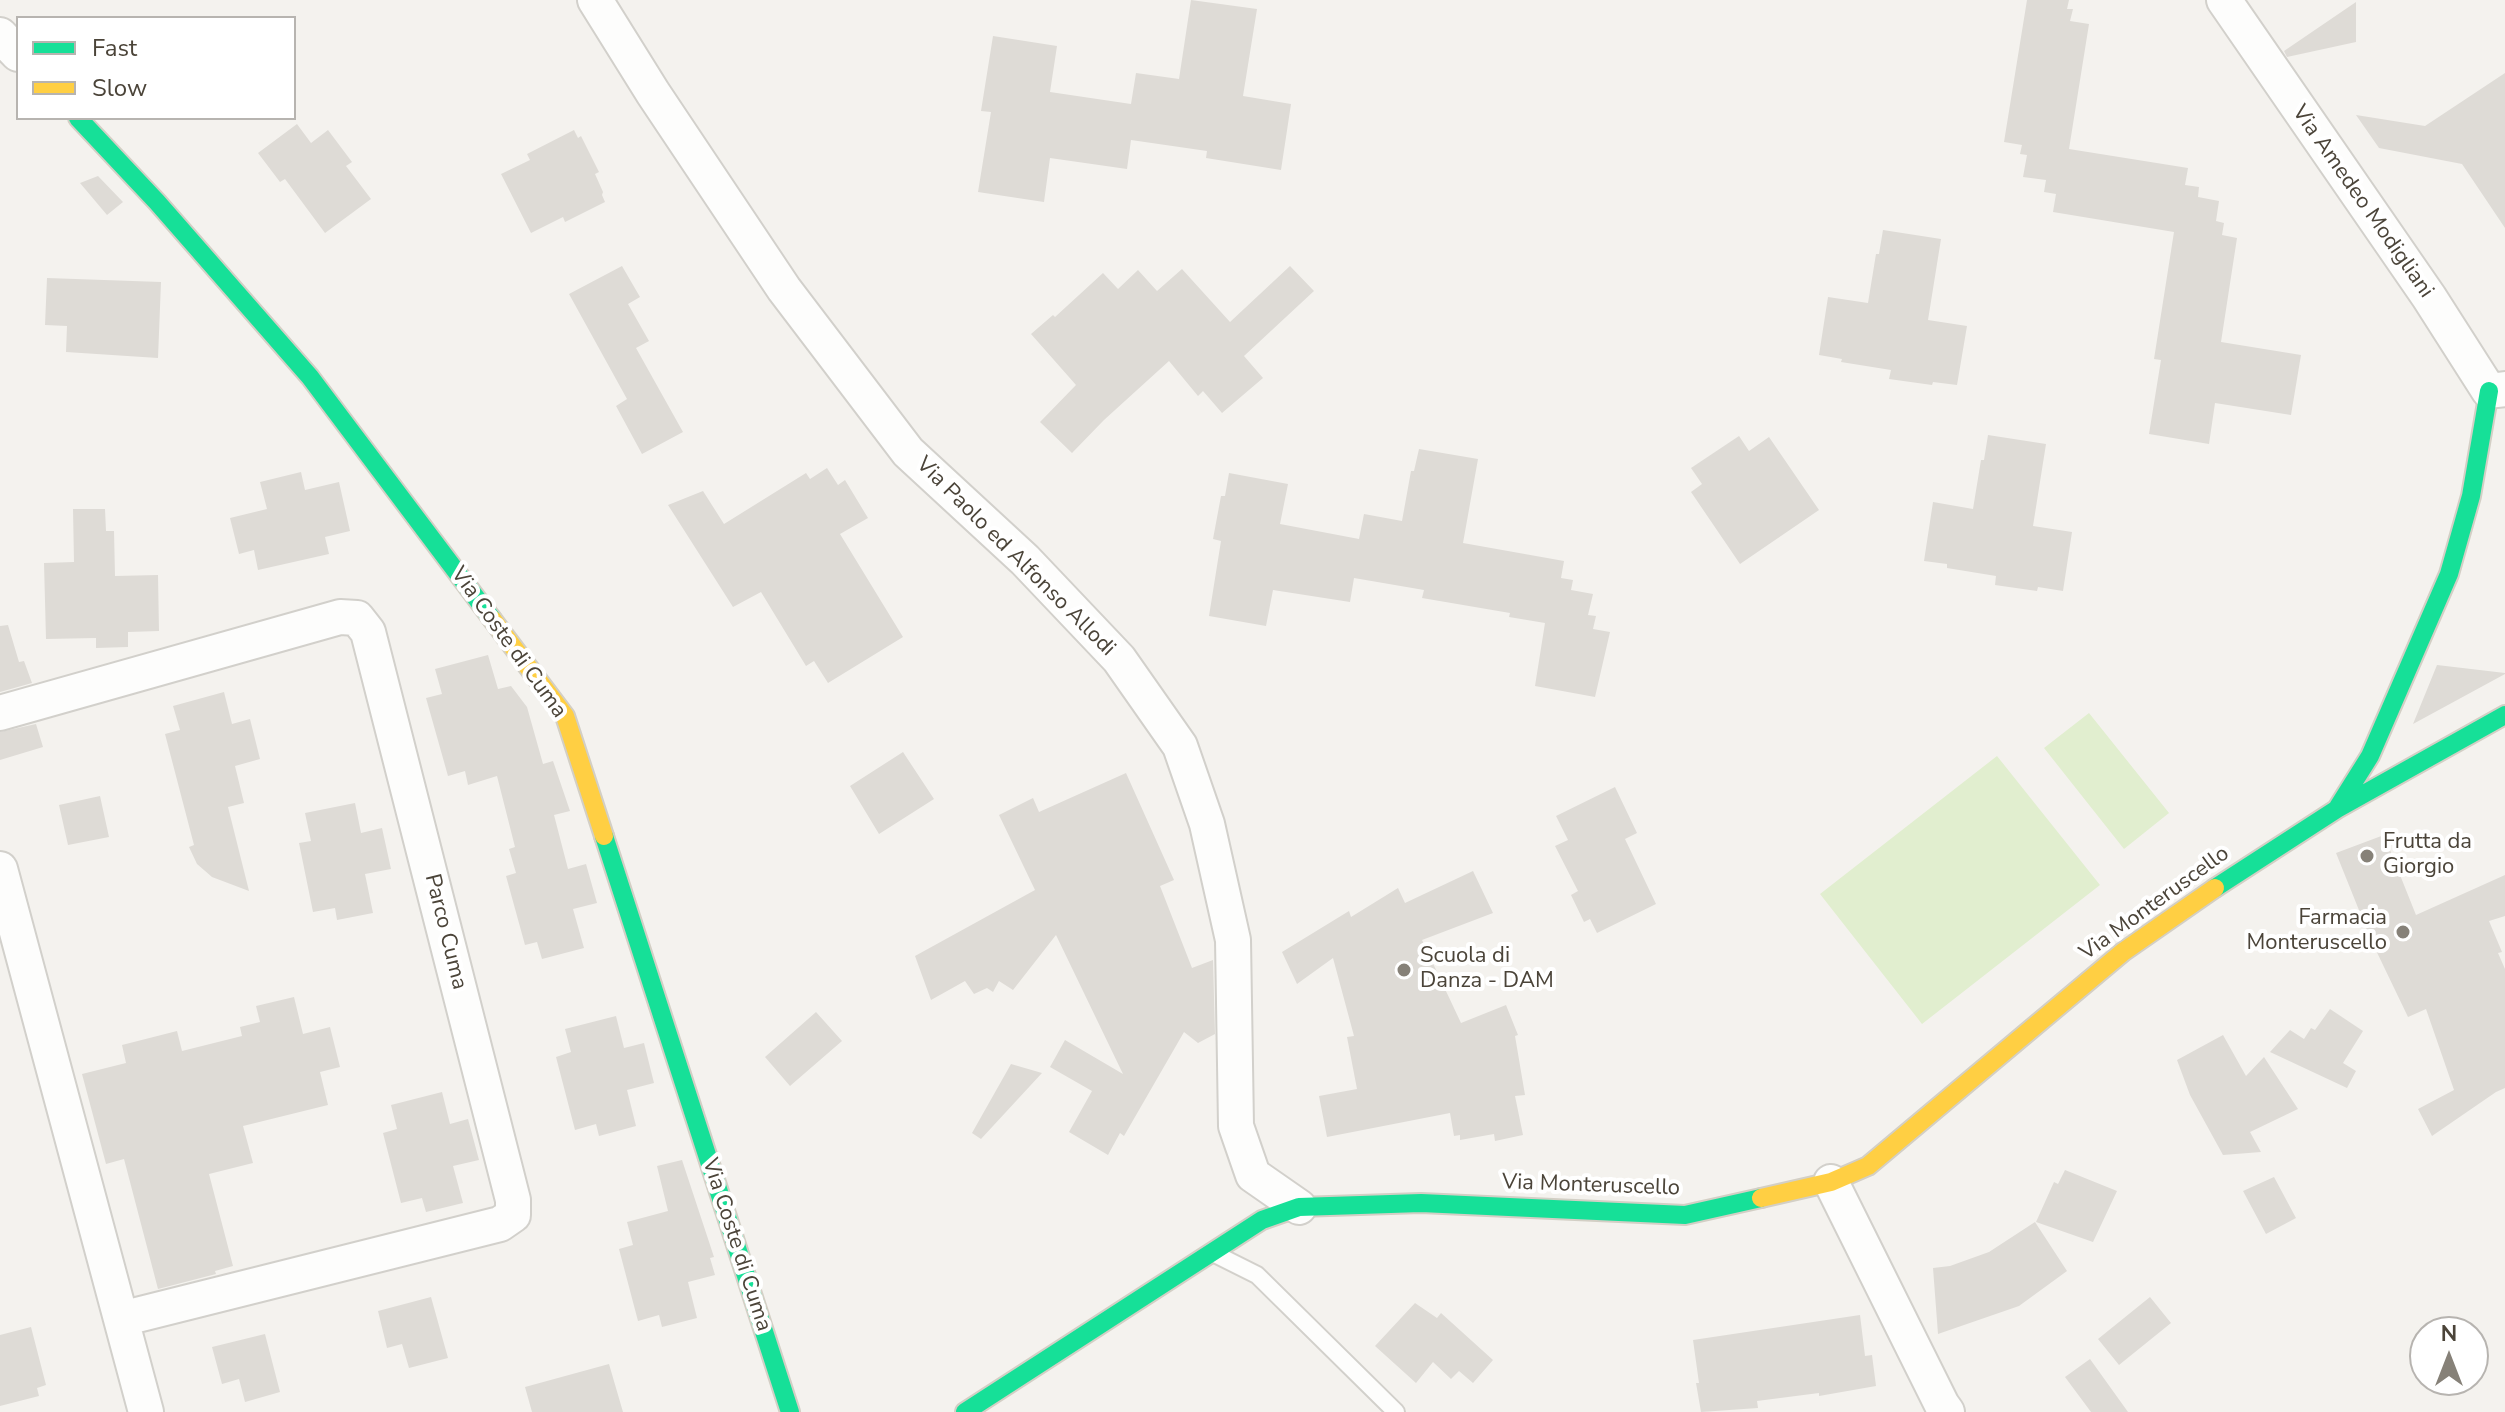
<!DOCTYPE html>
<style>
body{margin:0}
#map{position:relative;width:2505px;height:1412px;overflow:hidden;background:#f4f2ee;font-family:"Nunito Sans",sans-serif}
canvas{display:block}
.legend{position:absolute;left:16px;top:16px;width:280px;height:104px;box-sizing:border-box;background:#fff;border:2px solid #b7b4b0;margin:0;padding:10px 14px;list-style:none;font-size:24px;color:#4b4439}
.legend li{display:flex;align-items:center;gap:16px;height:40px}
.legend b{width:40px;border:2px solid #b7b4b0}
.north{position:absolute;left:2409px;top:1316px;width:80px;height:80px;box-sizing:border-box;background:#fff;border:2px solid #b7b4b0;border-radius:50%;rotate:0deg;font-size:22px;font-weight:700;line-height:32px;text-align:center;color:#4b4439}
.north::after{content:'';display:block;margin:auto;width:28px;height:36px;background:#868178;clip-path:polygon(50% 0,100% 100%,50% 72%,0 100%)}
</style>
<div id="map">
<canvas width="2505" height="1412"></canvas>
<ul class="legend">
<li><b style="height:10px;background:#16e098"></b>Fast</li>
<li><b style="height:10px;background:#ffcf43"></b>Slow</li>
</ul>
<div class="north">N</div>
</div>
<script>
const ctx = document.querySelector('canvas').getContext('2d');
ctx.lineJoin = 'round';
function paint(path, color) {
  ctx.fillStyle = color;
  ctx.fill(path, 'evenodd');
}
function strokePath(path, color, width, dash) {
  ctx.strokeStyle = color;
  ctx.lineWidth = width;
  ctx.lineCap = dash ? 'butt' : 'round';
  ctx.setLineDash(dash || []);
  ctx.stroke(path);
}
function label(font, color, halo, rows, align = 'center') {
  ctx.font = font + ' "Nunito Sans",sans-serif';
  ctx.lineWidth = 8;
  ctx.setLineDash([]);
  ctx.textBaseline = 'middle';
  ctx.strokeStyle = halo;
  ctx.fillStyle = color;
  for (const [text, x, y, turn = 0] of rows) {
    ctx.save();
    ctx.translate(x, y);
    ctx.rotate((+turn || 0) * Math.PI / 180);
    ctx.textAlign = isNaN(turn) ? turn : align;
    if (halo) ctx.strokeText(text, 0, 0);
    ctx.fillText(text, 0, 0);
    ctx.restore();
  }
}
paint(new Path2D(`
 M2089,713l80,100 -45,36 -80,-101z
 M1997,756l103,129 -178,139 -102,-130z`), '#e1eecf');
paint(new Path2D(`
 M1191,0l66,9 -14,87 48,8 -10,66 -75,-12 1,-7 -76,-11 -4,29 -77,-11 -6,44 -66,-10 13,-80 -10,-1 12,-75 64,10 -7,46 81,12 5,-31 43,6z
 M2027,0h42l-2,9h6l-3,12 19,3 -20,125 119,19 -3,17 14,2 -1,10 21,4 -3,20 8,2 -2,12 15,3 -16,104 80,13 -10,60 -76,-12 -6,41 -60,-10 12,-74 -7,-1 20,-127 -121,-20 3,-18 -12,-2 2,-12 -23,-3 4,-22 -7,-1 2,-9 -18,-3z
 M2356,2v40l-69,15 -3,-6z
 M2505,73v155l-43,-64 -83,-16 -23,-33 69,11z
 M297,124l14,19 17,-13 24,32 -6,4 25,33 -46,34 -40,-54 -5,3 -22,-29z
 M574,130l4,8 3,-2 18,36 -4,2 8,18 -1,3 3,7 -40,20 -2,-5 -32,16 -30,-59 29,-14 -3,-6z
 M98,176l25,26 -16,13 -27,-32z
 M1883,230l58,9 -13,81 39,6 -10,59 -24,-3 -1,3 -43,-6 2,-9 -50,-8 1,-3 -23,-4 9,-58 40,6 8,-49h3z
 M622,266l18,31 -12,7 21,37 -13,7 47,84 -41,22 -26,-48 11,-7 -58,-105z
 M1290,266l24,25 -70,65 19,22 -41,35 -19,-22 -5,5 -29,-35 -65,59 -32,33 -32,-31 36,-37 -45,-51 22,-19 2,2 48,-44 15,16 20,-19 19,21 25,-22 48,53z
 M47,278l114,4 -3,76 -92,-6 1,-26 -22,-1z
 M1988,435l58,9 -13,82 39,6 -9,59 -25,-4 -1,4 -42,-6 1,-9 -49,-8v-4l-23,-3 9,-59 40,7 8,-49h3z
 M1739,436l10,15 20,-14 50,73 -79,54 -49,-72 11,-8 -11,-16z
 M1419,449l59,10 -15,84 101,18 -3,17 12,2 -2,10 22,4 -5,21 8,1 -3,13 17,3 -15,65 -60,-11 10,-63 -36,-6 1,-4 -88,-15 2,-8 -70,-12 -4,24 -77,-12 -7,36 -57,-10 12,-75 -8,-2 8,-43h4l4,-23 59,11 -8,40 79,15 5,-25 38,7 9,-50h3z
 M827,468l11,17 7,-5 23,38 -28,16 63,103 -75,46 -14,-22 -8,5 -45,-74 -28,15 -65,-102 35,-14 21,33 82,-51 4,6z
 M301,472l4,18 34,-8 11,49 -25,6 4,17 -71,16 -4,-20 -15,4 -9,-36 37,-9 -7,-27z
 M73,509h32l1,22h8l1,45 43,-1 1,56 -31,1v15l-32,1v-10l-50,1 -2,-76 30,-1z
 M8,625l11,37 5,-1 8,22 -32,9v-66z
 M488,655l10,34 13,-3 16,21 16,57 10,-3 17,50 -16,4 14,54 18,-5 11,39 -24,6 11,39 -42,11 -5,-17 -12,3 -19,-69 10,-3 -7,-24 6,-2 -18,-71 -29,9 -3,-14 -17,5 -22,-78 16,-4 -7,-25z
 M2437,665l68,8v1l-92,50z
 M224,692l8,32 18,-5 10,40 -25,7 9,37 -16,4 21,84 -37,-14 -15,-13 -8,-17 5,-2 -29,-111 15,-4 -7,-24z
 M36,724l7,23 -43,13v-28z
 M903,752l31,47 -55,35 -29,-48z
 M1126,773l48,107 -14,6 32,82 21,-8 2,74 -17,9 -14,-11 -60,104 -4,-3 -12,22 -39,-23 23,-41 -42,-24 15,-27 58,34 -67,-139 -43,55 -14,-9 -6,11 -6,-4 -13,6 -9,-13 -34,19 -16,-44 120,-66 -36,-75 34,-17 6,14z
 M1615,787l22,46 -12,6 31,65 -59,29 -7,-14 -6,3 -13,-27 7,-4 -23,-45 13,-6 -12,-24z
 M100,796l9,41 -41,8 -9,-40z
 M355,803l6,30 21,-5 9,41 -26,5 8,39 -36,7 -2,-12 -22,4 -14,-69 12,-2 -6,-28z
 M2384,835l32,80 89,-40v41l-16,5 13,31 -4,1 7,16v119l-9,4 -64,44 -14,-27 36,-19 -28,-81 -18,8 -37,-77 -35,-87z
 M1473,871l20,42 -71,27 39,83 45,-18 12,30 -3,1 10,59 -10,1 8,39 -28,6 -1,-7 -34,6v-5l-6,1 -4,-23 -123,24 -8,-41 38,-7 -10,-52 7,-1 -21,-78 -36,26 -15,-32 67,-41 2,6 47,-29 7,15z
 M294,997l9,37 27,-7 10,40 -20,5 8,33 -85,21 10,37 -44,11 24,92 -18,5 1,3 -58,15 -34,-130 -18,5 -24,-90 44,-11 -4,-18 55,-14 5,20 60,-15 -2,-9 20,-5 -4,-16z
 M2330,1009l33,22 -20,32 13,8 -9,17 -77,-36 20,-22 14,9 7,-11 4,2z
 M816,1012l26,29 -52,45 -25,-29z
 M616,1016l8,32 20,-5 10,40 -27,7 9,36 -37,10 -3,-12 -21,6 -19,-73 15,-5 -6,-23z
 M2223,1035l23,41 18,-19 34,52 -48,23 11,20 -38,3 -33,-60 -13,-35z
 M1011,1064l31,9 -61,66 -9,-6z
 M442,1092l8,32 18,-5 11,41 -26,6 10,37 -37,9 -4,-14 -21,5 -18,-70 14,-4 -6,-24z
 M682,1160l32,97 -4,1 5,17 -27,7 9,36 -35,9 -3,-12 -21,6 -19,-72 14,-4 -6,-23 41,-11 -11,-45z
 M2065,1170l52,21 -24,51 -57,-20 18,-40 4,2z
 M2274,1177l22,41 -30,16 -23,-43z
 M2035,1222l32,49 -48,35 -81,28 -5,-66 17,-2 39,-14z
 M431,1297l17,61 -39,10 -7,-24 -15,4 -9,-37z
 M2150,1297l21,26 -52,42 -21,-26z
 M1415,1303l22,15 4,-5 52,47 -20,23 -14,-12 -8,8 -18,-17 -17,21 -41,-37z
 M1860,1315l5,41 7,-1 4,31 -57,10v-3l-62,8 1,7 -57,4 -5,-29h3l-6,-43z
 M31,1327l15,58 -9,3 2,8 -39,10v-71z
 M265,1334l15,58 -35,10 -6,-23 -17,5 -10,-37z
 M2090,1359l38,53h-37l-26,-35z
 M609,1364l14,48h-91l-7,-25z`), '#dedbd6');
const lane = new Path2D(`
 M1217,1255l40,20 139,137`);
const street = new Path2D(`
 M595,0l58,93 131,196 124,163 117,108 94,99 61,87 27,78 26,116 3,186 17,49 46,32
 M2224,0l205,297 60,94 16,-2
 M0,35l18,19
 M0,713l340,-96 17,1 11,14 145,568v15l-13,9 -379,95
 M0,869l146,543
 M1831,1182l111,223 5,7`);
const fast = new Path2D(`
 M78,118l79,84 153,175 182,242
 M2338,807l32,-51 79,-182 22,-78 18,-105
 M604,836l186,576
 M2215,888l122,-79 168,-94
 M965,1412l297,-192 37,-13 122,-4 264,12 76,-17`);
const slow = new Path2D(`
 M492,619l73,97 39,120
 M1761,1198l70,-16 37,-16 255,-214 92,-64`);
strokePath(lane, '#d2d0cb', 20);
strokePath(street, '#d2d0cb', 38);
strokePath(fast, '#d3cfc5', 22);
strokePath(slow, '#d3cfc5', 22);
strokePath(lane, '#fdfdfc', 16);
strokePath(street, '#fdfdfc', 34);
strokePath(fast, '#16e098', 18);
strokePath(slow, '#ffcf43', 18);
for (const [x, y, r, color] of [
 [2367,856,8,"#868178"],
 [2403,932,8,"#868178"],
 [1404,970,8,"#868178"]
]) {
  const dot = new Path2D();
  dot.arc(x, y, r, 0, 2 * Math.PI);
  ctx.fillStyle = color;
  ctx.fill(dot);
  strokePath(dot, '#fff', 3);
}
label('22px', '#4b4439', '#fff', [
 ["Via Amedeo Modigliani",2362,202,55],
 ["Via Paolo ed Alfonso Allodi",1015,557,45],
 ["Via Coste di Cuma",508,643,54],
 ["Via Monteruscello",2155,904,-36],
 ["Parco Cuma",445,932,76],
 ["Via Monteruscello",1591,1186,2],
 ["Via Coste di Cuma",736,1245,72]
]);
label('22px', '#4b4439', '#fff', [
 ["Frutta da",2383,843],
 ["Giorgio",2383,868],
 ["Farmacia",2387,919,"right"],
 ["Monteruscello",2387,944,"right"],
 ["Scuola di",1420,957],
 ["Danza - DAM",1420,982]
], 'left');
</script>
